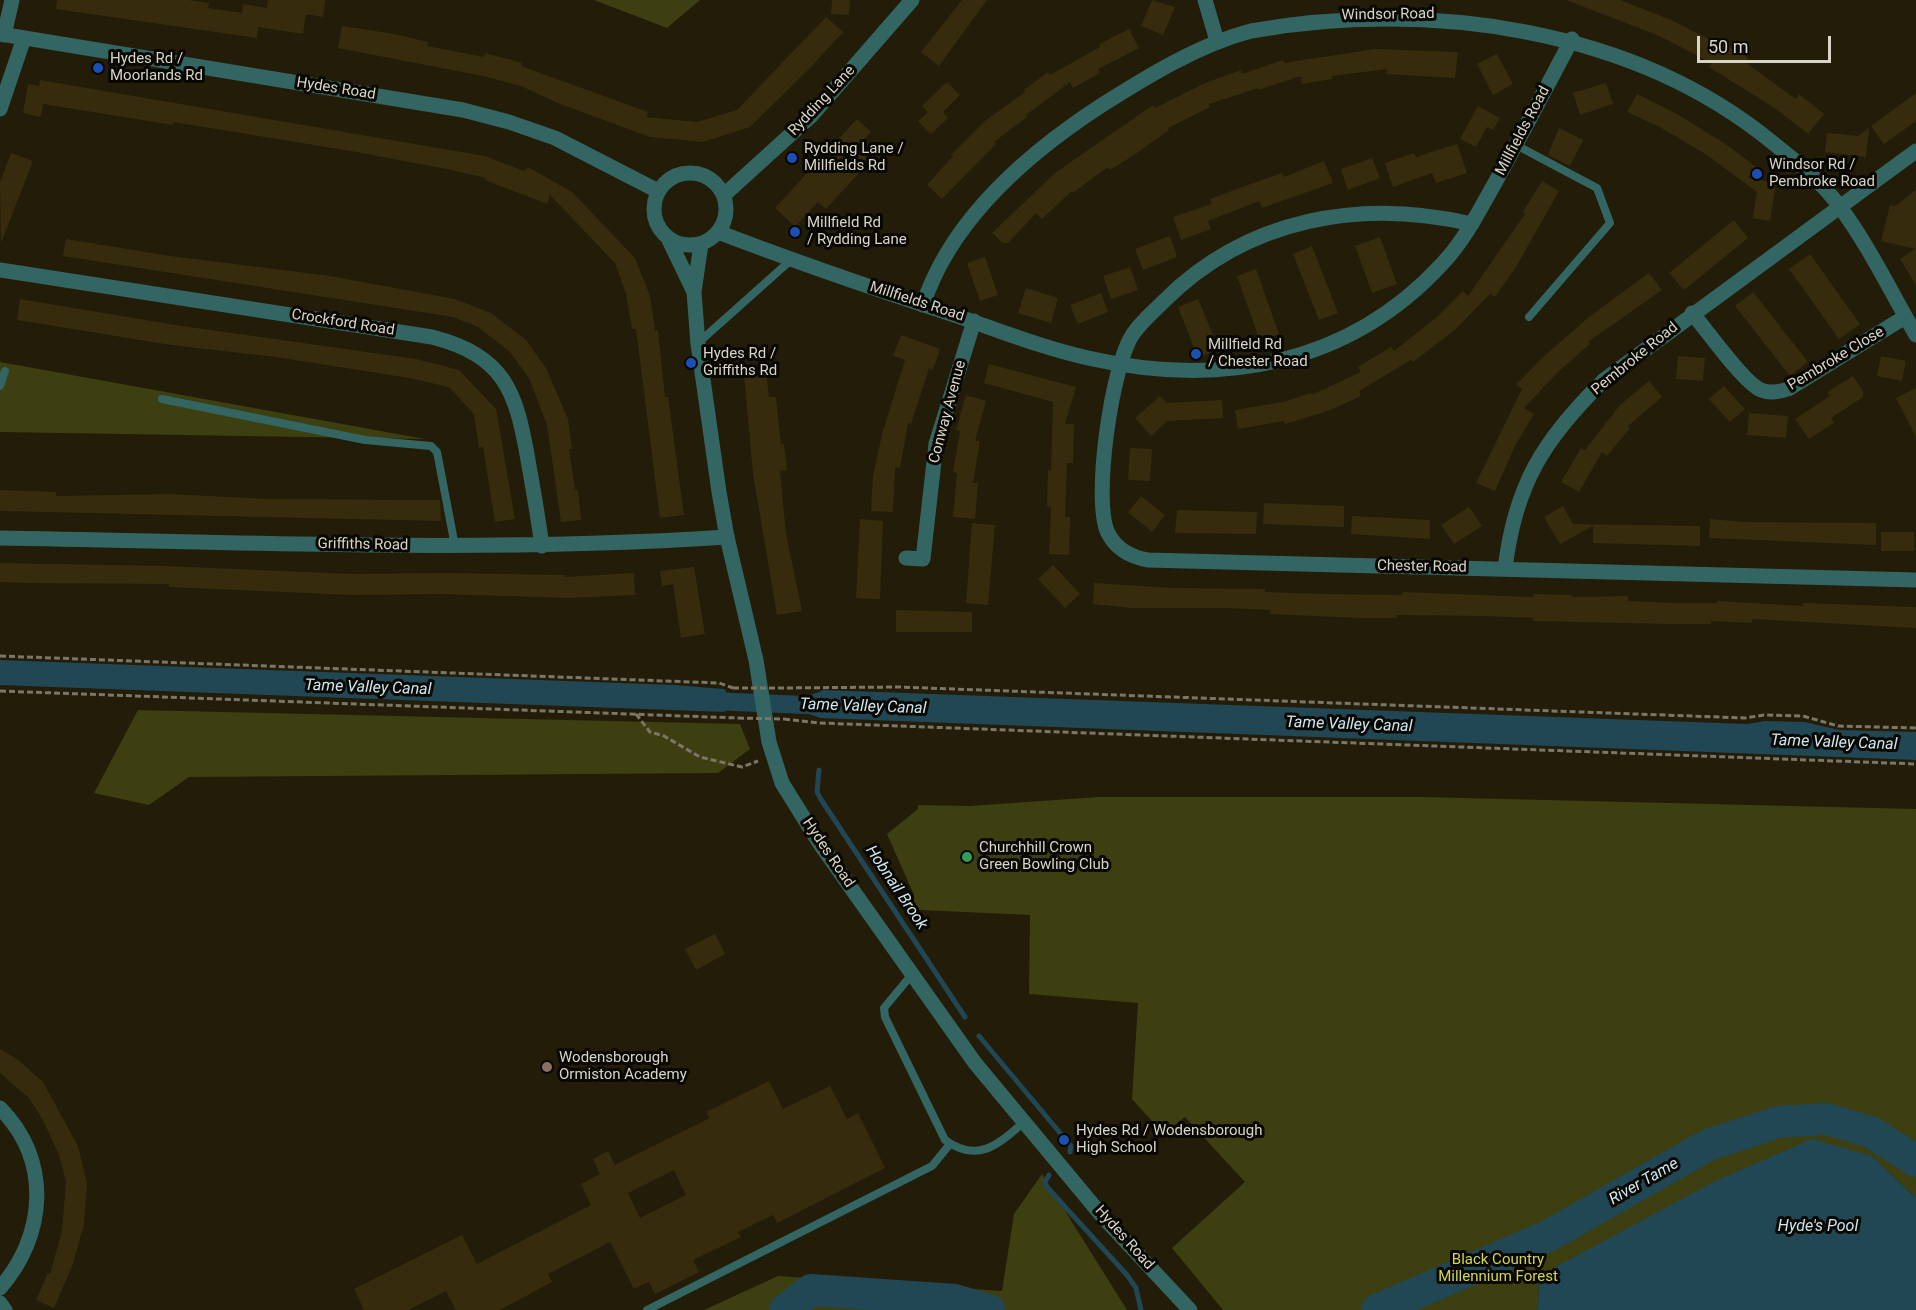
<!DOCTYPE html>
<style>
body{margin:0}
#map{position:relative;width:1916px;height:1310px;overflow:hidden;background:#221c09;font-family:Roboto,sans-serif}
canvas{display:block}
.scale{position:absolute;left:1697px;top:36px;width:134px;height:27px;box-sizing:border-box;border:3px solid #d8d4c8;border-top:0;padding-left:8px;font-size:18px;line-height:21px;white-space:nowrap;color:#d8d4c8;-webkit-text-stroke:4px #090702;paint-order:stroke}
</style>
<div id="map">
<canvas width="1916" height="1310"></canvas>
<div class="scale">50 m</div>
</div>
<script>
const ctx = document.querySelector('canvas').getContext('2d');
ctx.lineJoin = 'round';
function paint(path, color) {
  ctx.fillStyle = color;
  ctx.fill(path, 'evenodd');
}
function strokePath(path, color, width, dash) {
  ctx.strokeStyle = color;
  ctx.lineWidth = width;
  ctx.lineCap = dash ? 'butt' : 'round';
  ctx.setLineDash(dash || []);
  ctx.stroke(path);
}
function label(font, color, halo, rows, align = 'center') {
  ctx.font = font + ' Roboto,sans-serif';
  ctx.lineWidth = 6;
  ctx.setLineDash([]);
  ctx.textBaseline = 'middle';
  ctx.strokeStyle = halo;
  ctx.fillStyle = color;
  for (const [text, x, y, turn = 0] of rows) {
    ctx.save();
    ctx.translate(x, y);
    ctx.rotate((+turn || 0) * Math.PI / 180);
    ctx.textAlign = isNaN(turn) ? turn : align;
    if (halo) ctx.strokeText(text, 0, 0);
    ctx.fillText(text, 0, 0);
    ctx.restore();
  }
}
paint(new Path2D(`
 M594,0h106l-33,28z
 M0,362l425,77 -425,-7z
 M138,710l602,14 10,25 -32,24 -529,4 -40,28 -55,-12z
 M1098,797h324l494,12v389l-44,-42 -333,120 -1,34h-315l-51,-62 73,-66 -60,-65 -21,17 -32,-35 6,-96 -109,-9 1,-79 -109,-5 -7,-3v-12l-27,-61 31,-25v-4l52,1z
 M1042,1174l85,136h-423l74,-34 224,15 12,-77z`), '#3d3f10');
paint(new Path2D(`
 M0,660l675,25 49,4 11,13 -11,10 -724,-27z
 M824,690l923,34 18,-3 40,1 34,8 77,2v28l-1096,-42c-13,-6 -27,-6 -39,-14 13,-9 28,-7 43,-14z
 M1812,1139l60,17 44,42v112h-378l1,-34 176,-95z`), '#214654');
strokePath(new Path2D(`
 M819,770l-2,22 5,9 143,216
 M979,1036l92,110 -1,6
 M1049,1175l-4,7 2,5 80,88 9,13 5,22
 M1468,1272l78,4`), '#214654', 5);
strokePath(new Path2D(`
 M712,701l93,4`), '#214654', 18);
strokePath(new Path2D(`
 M785,1310l26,-20 144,10 34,10
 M1377,1310l171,-74 160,-91 70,-23 48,-3 45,13 45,29`), '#214654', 32);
paint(new Path2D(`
 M57,0h131l21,3 -1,5 34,5 1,-9 24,4 1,-8h57l-2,17 -17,-3 -3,20 -45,-7 -1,11 -201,-29z
 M832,0h18l-1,15 -18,-1z
 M962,0h25l-48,66 -18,-14z
 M1152,0l23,7 -12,28 -22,-9z
 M1566,0h54l51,20 51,26 2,-3 24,15 -3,4 51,37 3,-5 25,20 -16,20 -32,-25 -67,-42 3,-4 -55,-28z
 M826,17l17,15 -31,34 -62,61 -47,15 -53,-5 -90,-33 -39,-18 -38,-10 -145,-28 4,-22 52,8 34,8 -1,4 57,11 1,-4 37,10 -1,3 127,46 -2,5 51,5 40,-12z
 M1129,29l10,19 -41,21 2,4 -27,15 -3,-6 -44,33 1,2 -33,25 2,2 -54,55 -15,-14 26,-29 -2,-1 34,-34 40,-29 -1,-2 24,-18 2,3 50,-28 -1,-3z
 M1375,49l83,3 -3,26 -68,-4v-5l-55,7v3l-30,5 -1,-8 -43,14v-2l-49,16 1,3 -42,21 1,2 -35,25 -24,15 -2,-3 -35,26 -1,-2 -30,28 -6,-6 -28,30h-5l-11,-10 63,-60 98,-68 2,3 50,-25 36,-13 1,4 41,-14 1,3z
 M1497,54l16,30 -20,11 -16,-31z
 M40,80l445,76 39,15 4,-4 44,25 63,66 15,38 5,35h3l7,66h3l16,118 -24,3 -24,-189h-4l-6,-35 -11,-31 -65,-68 -3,9 -62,-24 1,-2 -34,-8 -101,-19 -178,-29v3l-130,-21 -2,13 -18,-4 5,-29 11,2z
 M947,82l13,13 -17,17 5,6 -17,16 -13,-13 10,-9 -6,-6z
 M1606,83l7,21 -33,11 -7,-22z
 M1916,93v28l-32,23 -13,-18z
 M1637,94l40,20 50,31 29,22 -8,11 28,5 -6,38 -17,-3 4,-26 -50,-37 -49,-29 -31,-14z
 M1478,106l22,12 -7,12 -6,-3 -11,20 -16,-8z
 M857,119l14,13 -14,14 14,14 -45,49 -8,-7 -23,25 -20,-19z
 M1559,128l24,12 -13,26 -22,-11z
 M1869,128l-3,29 -41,-5 2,-19 31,3z
 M1457,144l10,29 -31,10 -4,-10 -39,14 -8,-24 29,-10 2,4z
 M11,153l22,8 -32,82 -1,-61z
 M1372,158l8,20 -32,12 -7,-21z
 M1324,161l9,22 -71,25 -3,-7 -51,20 3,8 -30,11 -8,-23 39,-13 -2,-5 35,-13 37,-13 2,4z
 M1542,181l17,10 -43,76 -21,30 -5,-3 -34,35 -43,33 -2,-2 -52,31 2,5 -33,15 -43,13 -1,-3 -46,8 -3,-19 48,-8 28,-9v2l50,-23 -3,-5 33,-20 3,4 43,-34 26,-26 5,5 57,-82 -2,-2z
 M1916,190v95l-16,-26 15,-10 -34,-8 9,-36 5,1z
 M1734,220l14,18 -64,52 -15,-17z
 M1170,236l7,21 -34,13 -8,-21z
 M1380,237l17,47 -25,9 -17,-47z
 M66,239l104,17 160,20 125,23 36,14 35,27 20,28 22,51 4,30h-3l6,41h3l3,30 -20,2 -14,-97 -18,-47 -19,-26 -32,-25 -25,-10 -390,-61z
 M1312,246l26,67 -19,7 -26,-66z
 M1810,254l50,70 -21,15 -50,-70z
 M985,257l13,38 -18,6 -13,-38z
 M1130,267l8,23 -27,9 -8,-23z
 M1256,269l23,65 -19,7 -23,-65z
 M1649,273l13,17 -74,52 2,2 -33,29 -33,35 10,6 -19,32 -20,45 -19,-8 46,-94 -5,-5 25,-26 47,-41z
 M1026,288l32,10 -7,25 -33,-10z
 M1753,292l55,70 -18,14 -55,-70z
 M1101,293l7,19 -30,12 -8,-19z
 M20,299l155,26 241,34 43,11 37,39 19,110 -20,3 -12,-75 -4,1 -5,-34 -25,-27 -40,-9 -133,-21 -105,-12 -154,-25z
 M1198,299l21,50 -21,9 -20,-51z
 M901,335l39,14 -7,21 -4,-2 -18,56 -3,-1 -8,45 -5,-1 -2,45 -22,-1 2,-35 9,-42 23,-74 -12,-4z
 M1678,356l27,2 -2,23 -27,-2z
 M1881,356l25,5 -4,20 -25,-5z
 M989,364l87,23 -11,37h9l-1,39h-6l-2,54h5l-1,38 -20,-1 2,-47 -4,-1 1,-36 3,1 2,-69 -69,-19z
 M766,371l3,26h7l5,47h3l3,26 -7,1 6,63 16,77 -25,4 -24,-141 -9,-100z
 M1853,376l10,15v6l-32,21 3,5 -25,16 -14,-20 35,-23 -3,-4z
 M1649,381l13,16 -34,29 2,2 -23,28 -5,-4 -23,40 -18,-10 20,-34 4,2 35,-45z
 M1724,386l21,23 -15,13 -21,-23z
 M1916,388v49l-20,-39z
 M966,395l20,6 -11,40h5l-7,42h5l-3,36 -22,-2 4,-44 -4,-1 7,-41 -4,-1z
 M1160,396l7,7 55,-3 1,18 -56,3 -16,15 -16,-18z
 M1749,413l39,3 -2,22 -39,-3z
 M1130,448l22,1 -2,32 -22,-1z
 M0,490l56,2v4l114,-2 98,5 172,1 1,21 -441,-10z
 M1141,496l24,19 -13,17 -24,-20z
 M1264,503l80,3v21l-81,-3z
 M1563,506l10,18 127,2v20l-107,-3v-17l-33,18 -16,-27z
 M1469,507l13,19 -28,18 -13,-19z
 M1177,510l80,2 -1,22 -81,-1z
 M1352,516l78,4v19l-79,-5z
 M860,519l23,2 -3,78 -24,-1z
 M1710,519l35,3 131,1v22l-167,-7z
 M972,523l23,2 -7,80 -22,-2z
 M1881,532h33v19h-33z
 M0,563l164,3 188,8 93,-1 120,2v2l69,-4 1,22 -66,3 -129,-4 -88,1 -183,-8v-3l-141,-1 -28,-1z
 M1053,565l27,29 -15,14 -27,-29z
 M694,567l11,67 -24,4 -8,-54 -11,2 -2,-15z
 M1094,583l79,5 92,1v3l57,2 80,1v-3l132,5v-3l38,1v2l56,-1v5l48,2h41v-2l86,5v-3l113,4v21l-164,-9v4l-41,-2v3h-41l-137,-3v-3l-48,-2 -88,-1v3h-39l-88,-4v-4l-44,-2h-95l-38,-4z
 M896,610l76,2v20h-76z
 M715,934l10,20 -29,16 -11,-21z
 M0,1049l17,10 26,23 35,64 9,37 -3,42 -11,39 -19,44 -18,-8 12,-27 2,1 12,-43 4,-49 -7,-27 -16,-35 -14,-22 -29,-25z
 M769,1081l14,28 47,-23 17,33 11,-6 27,55 -108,55 -4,-8 -35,17 3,5 -48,23 6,12 -44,22 -6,-12 -15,7 -24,-47 -62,32 4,8 -52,28h-44l-10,-19 -38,19h-44l-10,-21 108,-54 15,29 114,-59 -10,-21 19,-10 -7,-15 15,-8 7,14 95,-47 -4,-6zM674,1170l12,25 -46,23 -12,-25z`), '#362c0d');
strokePath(new Path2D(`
 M0,656l719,27 14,5
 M778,688l121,-1 846,31 19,-3 39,1 35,10 78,2
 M0,691l738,27
 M636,714l14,18 14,4 36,21 42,10 16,-6
 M784,719l35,4 1097,41`), '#7b7666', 3, [6, 3]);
strokePath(new Path2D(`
 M1516,145l81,43 13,35 -81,94
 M698,343l93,-83
 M0,386l5,-15
 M162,399l203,41 66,6 6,6 18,94
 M913,973l-29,35 1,9 60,123c33,24 54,4 79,-18
 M647,1310l285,-144 18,-22`), '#336662', 8);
strokePath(new Path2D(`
 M1205,0l12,41
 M4,35l8,-35
 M0,109l24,-71
 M1472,224c-111,-26 -225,-6 -308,77 -10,10 -23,21 -31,33 -21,30 -41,167 -25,199 8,16 23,24 40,27l768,20
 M718,232c78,30 157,57 236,83 44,15 89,33 134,43 131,30 260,8 354,-94 23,-24 38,-55 54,-83 26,-47 51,-95 76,-142
 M0,270l432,67c73,19 84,54 96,123 5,28 10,57 14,86
 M923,305c28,-86 105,-152 179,-200 46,-29 96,-60 149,-74 176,-31 381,-4 522,112 24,19 49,39 67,64 29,39 52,87 76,128
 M1692,313c15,17 51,69 69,77 9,4 18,2 27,-1l117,-72
 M0,538c242,4 485,15 727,-1
 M906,558l17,1 13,-115 38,-123
 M1505,569c10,-85 39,-130 99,-189l312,-229
 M0,1108c52,52 46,128 0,180
 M0,1303l5,7`), '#336662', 15);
strokePath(new Path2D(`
 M0,34l463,76 46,12 46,16 103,53
 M654 209a36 36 0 1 1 72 0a36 36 0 1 1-72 0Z
 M724,195l87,-79 101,-116
 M669,240l25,52
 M701,244l-7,48 4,52 21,148 8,45 29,123 13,82 13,41 38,61 155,219 128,154 87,93`), '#336662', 15);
strokePath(new Path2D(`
 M733,688h45
 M738,718l46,1`), '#7b7666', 3, [6, 3]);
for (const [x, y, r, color] of [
 [98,68,6,"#1a4fb4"],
 [792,158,6,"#1a4fb4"],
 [1757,174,6,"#1a4fb4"],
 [795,232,6,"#1a4fb4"],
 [1196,354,6,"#1a4fb4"],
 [691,363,6,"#1a4fb4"],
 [967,857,6,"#2e9e5b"],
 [547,1067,6,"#8d6e63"],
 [1064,1140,6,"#1a4fb4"]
]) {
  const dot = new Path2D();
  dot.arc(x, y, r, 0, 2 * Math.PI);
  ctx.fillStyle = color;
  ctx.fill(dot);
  strokePath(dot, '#090702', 2);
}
label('15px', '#d8d4c8', '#090702', [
 ["Windsor Road",1388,15,-1],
 ["Hydes Road",336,89,9],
 ["Rydding Lane",822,101,-47],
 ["Millfields Road",1523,131,-62],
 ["Millfields Road",917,302,18],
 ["Crockford Road",343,323,9],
 ["Pembroke Road",1635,359,-39],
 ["Pembroke Close",1836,359,-31],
 ["Conway Avenue",948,412,-75],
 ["Griffiths Road",363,545,1],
 ["Chester Road",1422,567,1],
 ["Hydes Road",828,853,56],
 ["Hydes Road",1124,1238,48]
]);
label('15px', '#d8d4c8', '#090702', [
 ["Hydes Rd /",110,59],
 ["Moorlands Rd",110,76],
 ["Rydding Lane /",804,149],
 ["Millfields Rd",804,166],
 ["Windsor Rd /",1769,165],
 ["Pembroke Road",1769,182],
 ["Millfield Rd",807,223],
 ["/ Rydding Lane",807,240],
 ["Millfield Rd",1208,345],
 ["/ Chester Road",1208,362],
 ["Hydes Rd /",703,354],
 ["Griffiths Rd",703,371],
 ["Churchhill Crown",979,848],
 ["Green Bowling Club",979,865],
 ["Wodensborough",559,1058],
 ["Ormiston Academy",559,1075],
 ["Hydes Rd / Wodensborough",1076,1131],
 ["High School",1076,1148]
], 'left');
label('15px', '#d1d653', '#090702', [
 ["Black Country",1498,1260],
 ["Millennium Forest",1498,1277]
]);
label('italic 16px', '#cde6f1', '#090702', [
 ["Tame Valley Canal",368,688,2],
 ["Tame Valley Canal",863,707,2],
 ["Tame Valley Canal",1349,725,2],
 ["Tame Valley Canal",1834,743,2],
 ["Hobnail Brook",896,888,56],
 ["River Tame",1644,1182,-30],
 ["Hyde's Pool",1818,1227]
]);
</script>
